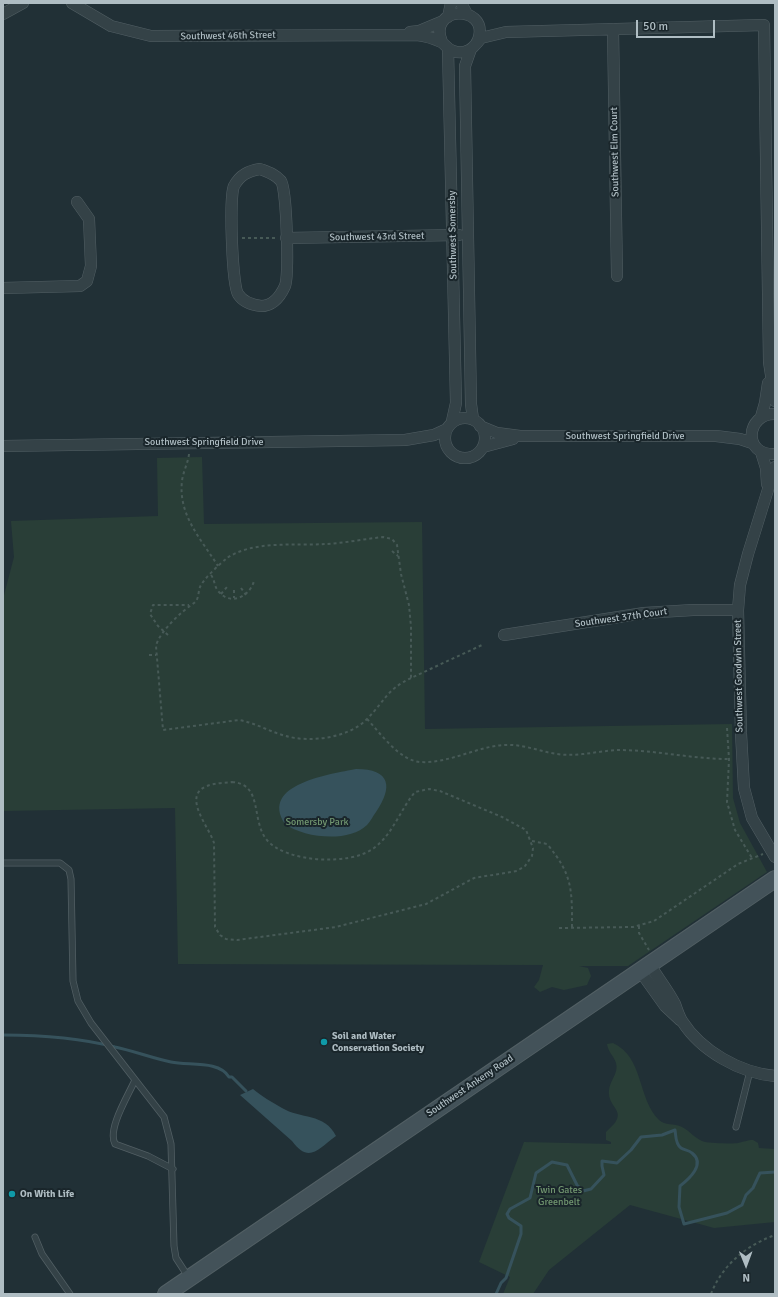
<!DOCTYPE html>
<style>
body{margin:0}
#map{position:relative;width:778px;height:1297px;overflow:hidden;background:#213036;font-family:Signika,sans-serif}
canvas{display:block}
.frame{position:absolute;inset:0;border:4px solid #afbdc3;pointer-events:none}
.north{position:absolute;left:726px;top:1245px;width:40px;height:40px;-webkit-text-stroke:3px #1a262b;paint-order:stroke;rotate:179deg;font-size:11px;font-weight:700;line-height:16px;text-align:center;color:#afbdc3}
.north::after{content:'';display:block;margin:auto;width:14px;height:18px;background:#afbdc3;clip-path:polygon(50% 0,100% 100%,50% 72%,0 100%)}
.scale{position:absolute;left:636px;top:20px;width:79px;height:18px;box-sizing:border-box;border:2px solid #afbdc3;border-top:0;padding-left:5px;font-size:12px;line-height:14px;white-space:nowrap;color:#afbdc3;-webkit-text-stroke:3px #1a262b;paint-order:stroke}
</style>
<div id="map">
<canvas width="778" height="1297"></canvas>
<div class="frame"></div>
<div class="north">N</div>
<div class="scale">50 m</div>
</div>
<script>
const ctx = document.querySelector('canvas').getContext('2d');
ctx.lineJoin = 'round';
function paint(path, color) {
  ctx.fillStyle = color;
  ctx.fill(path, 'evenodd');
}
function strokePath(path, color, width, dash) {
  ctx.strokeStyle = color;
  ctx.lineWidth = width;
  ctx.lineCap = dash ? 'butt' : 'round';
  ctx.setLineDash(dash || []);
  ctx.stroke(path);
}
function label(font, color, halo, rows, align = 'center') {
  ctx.font = font + ' Signika,sans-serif';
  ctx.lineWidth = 4;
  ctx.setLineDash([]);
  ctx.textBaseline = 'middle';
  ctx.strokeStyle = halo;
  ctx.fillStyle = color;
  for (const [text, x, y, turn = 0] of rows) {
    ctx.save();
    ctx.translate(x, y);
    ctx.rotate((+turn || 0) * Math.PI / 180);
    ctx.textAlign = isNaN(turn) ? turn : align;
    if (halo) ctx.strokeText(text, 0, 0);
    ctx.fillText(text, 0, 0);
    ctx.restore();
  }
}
paint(new Path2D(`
 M202,457l2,67 218,-2 3,207 307,-5 1,74 7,25 27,49 -139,94h-49l9,2 3,8 -4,9 -23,5 -12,-3 -12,5 -6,-5 5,-7 4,-15 -365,-1 -3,-156 -172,3v-212l11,-42 -3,-36 147,-5 -1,-58z
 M613,1043c31,14 24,55 46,77 6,6 15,3 23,7 8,4 13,12 23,15 5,1 28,2 33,1 6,-1 9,-3 15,-3l5,3 1,5 16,1v73l-61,6 -84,-23 -81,65 -16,24h-30l7,-17 -31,-15 45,-120 87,2v-2l-5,-2v-8c26,-22 1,-22 3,-42 1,-10 10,-17 7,-27 -2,-7 -8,-11 -9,-19z`), '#293e37');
paint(new Path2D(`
 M356,769c35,0 37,18 20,43 -3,4 -6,10 -9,13 -18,18 -63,13 -82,-1 -26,-40 46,-50 71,-55z
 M253,1089c8,7 19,13 29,19 18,11 43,5 54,28 -18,13 -27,28 -44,5l-52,-46z`), '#36525c');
strokePath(new Path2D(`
 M3,1035c36,0 77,3 112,12 19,4 37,11 56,15 17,4 48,-2 58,15h3l14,14
 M496,1294l5,-11 5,-5 15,-44v-8l-12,-8 -2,-4 3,-5 20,-11 6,-25 16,-11 15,3 10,20 6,6 8,-2 13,-14 -2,-9v-5l15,2 14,-13 10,-13 21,-2 13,-5c1,5 0,14 6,18 3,2 8,2 11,5 14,11 -3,26 -12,33l-1,21 5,17 43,-11 15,-8 4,-10 7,-7 7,-15 15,-1`), '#36525c', 3);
const lane = new Path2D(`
 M3,863h57l9,7 2,9 2,102 5,20 13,22 73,94 7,27 3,102 2,12 13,20
 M135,1080c-7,16 -28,49 -20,64l33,12 25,13
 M736,1127l14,-56
 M35,1237l7,17 28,40`);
const street = new Path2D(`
 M72,3l39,23 40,10 266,-1c8,1 16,3 24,7 4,2 6,7 12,9 11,4 23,-2 26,-14 8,-33 -52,-31 -37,5
 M461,3l6,11
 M3,14l20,-11
 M448,17l3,-14
 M613,29l4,247
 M410,32l9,-1 24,-10
 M477,43l4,-5 25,-6 258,-7 5,337 6,39
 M448,49l8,354 -4,18
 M471,49l-6,17 6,338 2,15
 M260,169c8,3 15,5 21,12 6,9 8,94 4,105 -5,11 -12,20 -24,20 -9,-1 -18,-4 -23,-12 -6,-10 -9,-98 -4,-108 6,-11 14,-15 26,-17z
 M286,238l173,-3
 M3,288l77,-2 7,-5 4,-15 -2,-47 -12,-17
 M775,414c-29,-1 -33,42 0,40
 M761,417l4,-14 3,-20
 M445 438a20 20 0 1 1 40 0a20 20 0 1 1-40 0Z
 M480,426l17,7 23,3h196l24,3 12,4
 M3,446l402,-6 29,-5 13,-6
 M483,447l30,-8
 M761,452l5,16 1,16
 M775,467l-27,87 -8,31 -2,25 3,123 3,55 8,30 23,39
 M504,635l140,-22 49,-3h45
 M650,965c8,13 18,25 25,39 2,6 4,12 7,17 19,30 58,52 93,55
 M640,971l25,35 15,14`);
const secondary = new Path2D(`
 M166,1294l609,-415`);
strokePath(lane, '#525f64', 7);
strokePath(street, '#525f64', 12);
strokePath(secondary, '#525f64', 18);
strokePath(new Path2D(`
 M242,238h33
 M189,454c-1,9 -6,18 -7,27 -4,34 19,58 36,85
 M392,551l6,5
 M211,575c4,5 3,12 8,17 12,14 31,4 35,-11
 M241,588l5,7
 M234,590v8
 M221,594l6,-7
 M168,635l-10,-9 -8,-12 3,-9h36
 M149,655h7
 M411,678c-25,12 -26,23 -44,41 -18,19 -57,24 -81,17 -16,-4 -30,-13 -47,-16l-76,10 -7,-84c3,-14 26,-35 38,-43 5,-3 4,-11 6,-16 4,-9 20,-23 27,-29 27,-18 67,-12 99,-14 19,-1 38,-5 57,-7l9,2 5,6 4,29 8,31 2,22v51l71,-33
 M367,719c14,15 32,41 53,43 32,2 61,-19 93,-17 15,1 29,7 44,9 21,3 40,-3 61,-4 37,0 74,9 111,9
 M727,728l2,31 -2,43 8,28 17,28
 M232,782c31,2 19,37 34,57 19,24 85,27 108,9 19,-14 26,-38 41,-56l14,-3 11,2 62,26 24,13 7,18 -1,8 -7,10 -8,5 -43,7 -48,26 -90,23 -99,13 -11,-1 -6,-4 -5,-8 -1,-84c-4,-15 -33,-47 -7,-57 7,-3 17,-3 25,-4z
 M532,841l15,3c26,31 25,46 25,85
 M639,926v7l10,17
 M559,928l74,-1 21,-6 84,-57 25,-10
 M711,1294c11,-29 36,-49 64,-59`), '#475a57', 2, [3, 3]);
strokePath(lane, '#344247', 5.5);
strokePath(street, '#344247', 11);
strokePath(secondary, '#435259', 16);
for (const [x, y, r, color] of [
 [324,1042,4,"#0f9aa8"],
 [12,1194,4,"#0f9aa8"]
]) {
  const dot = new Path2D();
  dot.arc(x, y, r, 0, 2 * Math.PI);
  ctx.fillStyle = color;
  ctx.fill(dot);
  strokePath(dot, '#1a262b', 1.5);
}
label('10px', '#afbdc3', '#1a262b', [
 ["Southwest 46th Street",228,36,-1],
 ["Southwest Elm Court",615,152,-91],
 ["Southwest Somersby",453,235,-91],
 ["Southwest 43rd Street",377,237,-1],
 ["Southwest Springfield Drive",625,436],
 ["Southwest Springfield Drive",204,442],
 ["Southwest 37th Court",621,618,-8],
 ["Southwest Goodwin Street",739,676,-91],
 ["Southwest Ankeny Road",470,1086,-34]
]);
label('10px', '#729770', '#1a262b', [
 ["Somersby Park",317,822],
 ["Twin Gates",559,1190],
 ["Greenbelt",559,1202]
]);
label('bold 10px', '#afbdc3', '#1a262b', [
 ["Soil and Water",332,1036],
 ["Conservation Society",332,1048],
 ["On With Life",20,1194]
], 'left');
</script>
